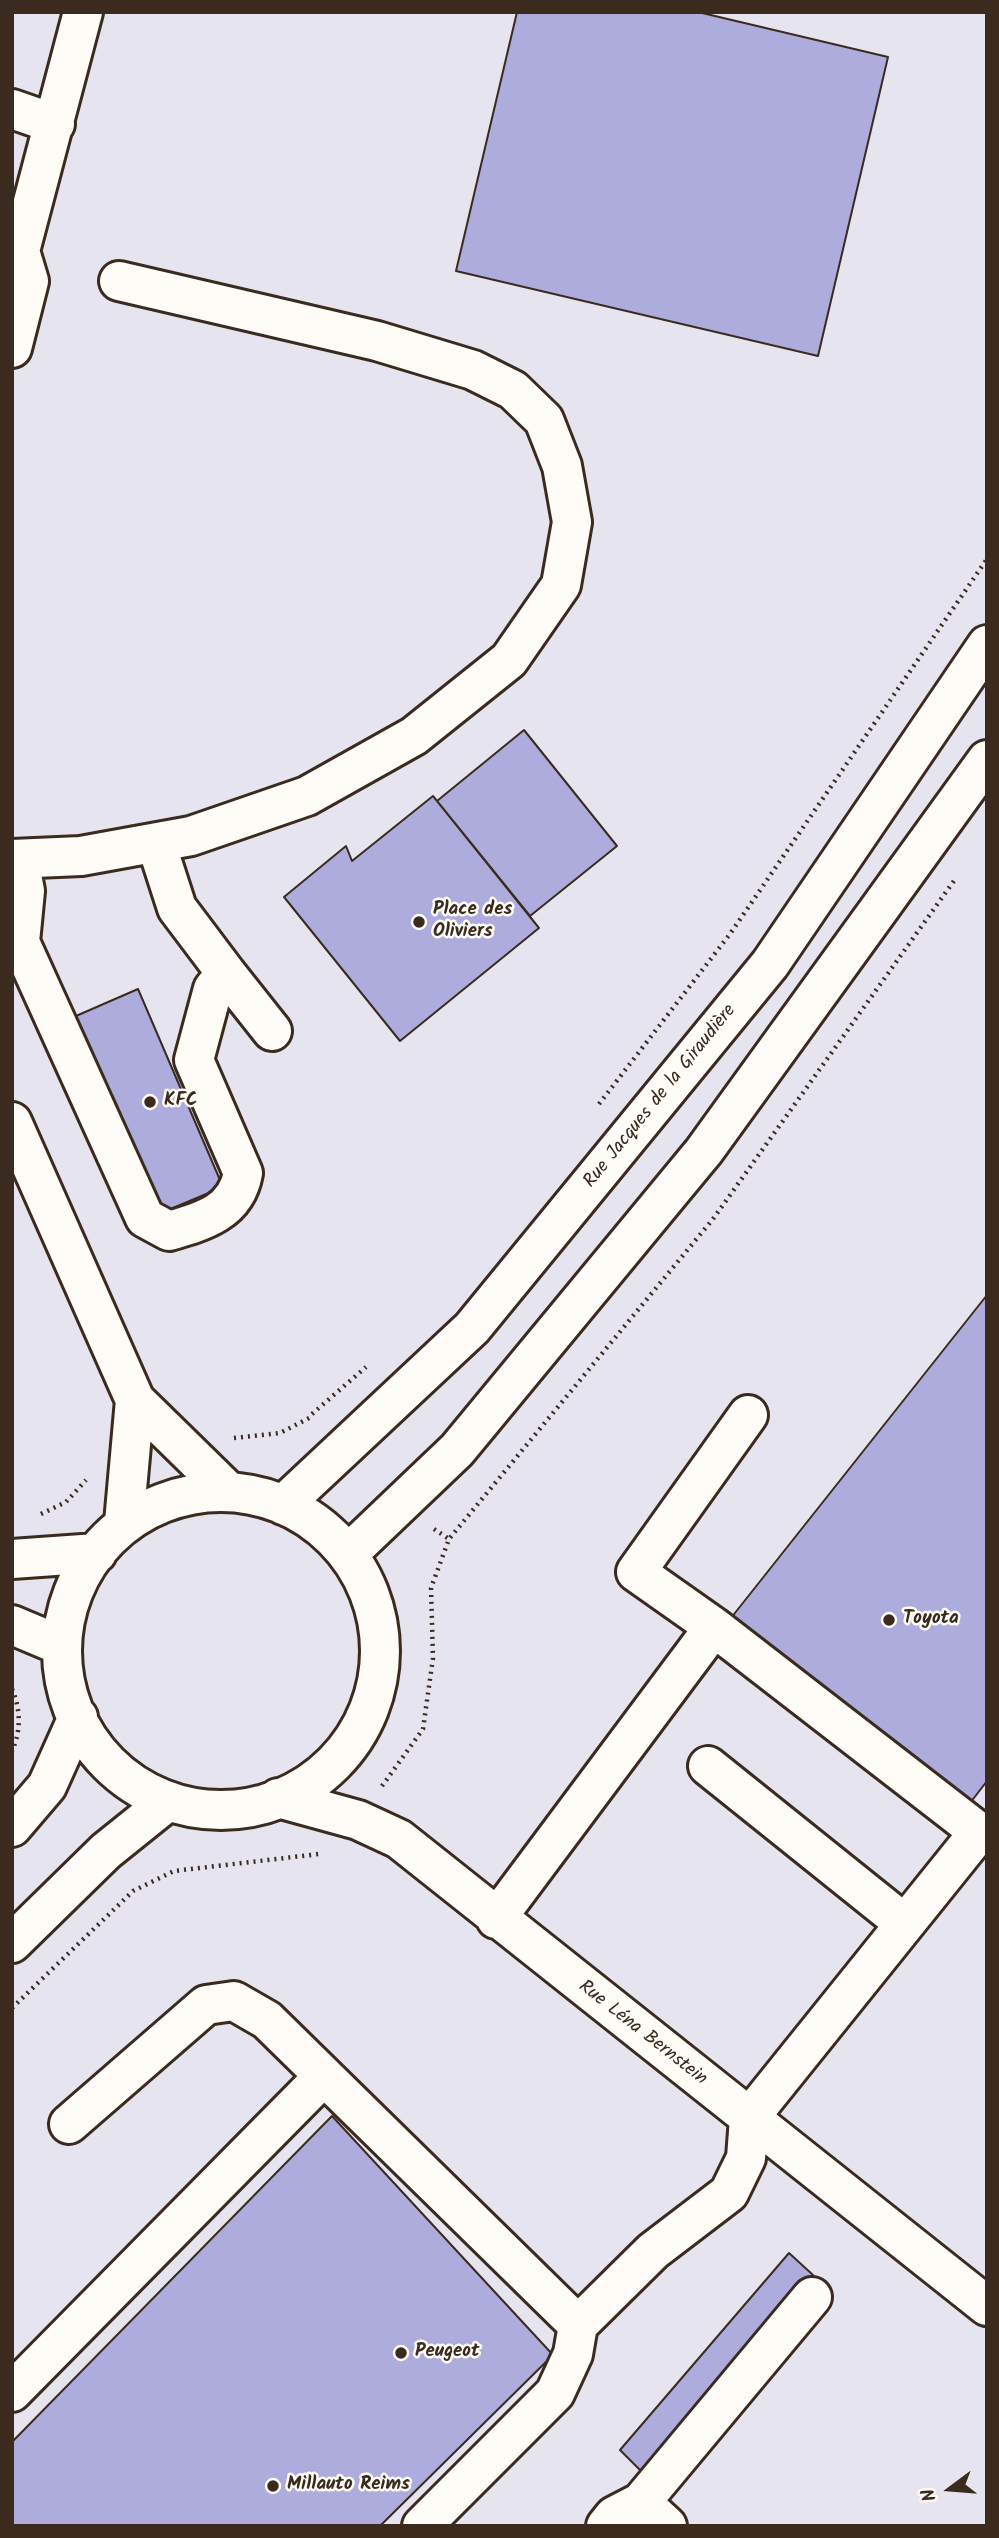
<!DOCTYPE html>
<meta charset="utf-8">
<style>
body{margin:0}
#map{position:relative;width:999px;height:2538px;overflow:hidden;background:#fdfcf7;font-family:Kalam,sans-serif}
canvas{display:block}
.frame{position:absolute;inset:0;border:14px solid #3b2a1e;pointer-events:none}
.north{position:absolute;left:915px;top:2454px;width:70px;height:70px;-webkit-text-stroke:5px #fdfcf7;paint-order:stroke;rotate:254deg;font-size:19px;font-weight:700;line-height:28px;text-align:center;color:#3b2a1e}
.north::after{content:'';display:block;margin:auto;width:24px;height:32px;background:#3b2a1e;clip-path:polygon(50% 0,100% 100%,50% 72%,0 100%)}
</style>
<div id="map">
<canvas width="999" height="2538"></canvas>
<div class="frame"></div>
<div class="north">N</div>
</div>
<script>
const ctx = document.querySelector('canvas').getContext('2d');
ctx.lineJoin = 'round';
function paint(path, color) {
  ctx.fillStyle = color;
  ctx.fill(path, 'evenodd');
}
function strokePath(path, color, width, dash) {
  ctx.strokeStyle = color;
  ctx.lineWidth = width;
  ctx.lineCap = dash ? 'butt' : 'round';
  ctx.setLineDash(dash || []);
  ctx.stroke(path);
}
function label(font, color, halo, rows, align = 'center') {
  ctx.font = font + ' Kalam,sans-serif';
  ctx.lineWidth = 5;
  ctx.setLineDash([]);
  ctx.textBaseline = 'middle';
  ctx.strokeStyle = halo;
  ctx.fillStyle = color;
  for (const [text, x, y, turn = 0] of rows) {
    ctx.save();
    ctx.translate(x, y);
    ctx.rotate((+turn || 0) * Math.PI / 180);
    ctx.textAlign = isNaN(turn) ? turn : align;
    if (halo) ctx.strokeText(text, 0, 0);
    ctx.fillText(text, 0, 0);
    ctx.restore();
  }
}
paint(new Path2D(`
 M12,12h975v2514h-975z`), '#e5e4ef');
const building = new Path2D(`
 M517,12h181l190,45 -70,299 -362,-85z
 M524,730l93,116 -87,70 -93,-115z
 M433,796l106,132 -139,113 -116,-144 62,-51 6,15z
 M138,989l85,198 -62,26 -85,-197z
 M987,1295v486l-20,26 -240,-184z
 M332,2116l221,239 -173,171h-368v-84z
 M789,2253l24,22 -168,200 -25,-25z`);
paint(building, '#aeacdd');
strokePath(building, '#3b2a1e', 2);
const minor = new Path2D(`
 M12,109l43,15
 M12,249l8,2 9,30 -17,67
 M20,251l63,-239
 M12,859l69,-3 110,-20 116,-40 107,-60 95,-76 52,-75 11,-63 -10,-56 -18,-46 -31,-30 -40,-20 -96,-29 -258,-60
 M19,859l6,32 -5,51 125,276 24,13c35,-10 67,-19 74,-58l-49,-113 19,-71 13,-16 -49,-65 -21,-65
 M226,973l46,58
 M12,1122l123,278 94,92
 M62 1651a159 159 0 1 1 318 0a159 159 0 1 1-318 0Z
 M283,1505l189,-177 298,-364 217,-319
 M124,1523l11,-123
 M349,1553l108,-103 247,-299 283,-391
 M12,1559l85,-6
 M12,1625l50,21
 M708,1766l197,158
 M278,1798l80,22 41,19 588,467
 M12,1827l35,-41 31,-69
 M496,1919l218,-292
 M12,1943l94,-92 61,-49
 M69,2124l137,-119 28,-4 33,19 311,305
 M12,2392l312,-316
 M641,2502l26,24
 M422,2526l133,-133 18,-39 5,-29 75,-74 76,-58 17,-35 3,-40 230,-286 -265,-205 -78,-55 112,-157
 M606,2526l8,-10 27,-14 171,-205`);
strokePath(minor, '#3b2a1e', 44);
strokePath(new Path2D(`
 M599,1104l131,-170 257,-375
 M312,1414l54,-47
 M234,1438l46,-5 33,-17
 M41,1514l25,-12 20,-22
 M434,1529l15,10
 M12,1689c9,21 9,42 0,62
 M382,1786l41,-57 10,-71 -2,-70 18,-49 264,-320 243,-341
 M12,2008l121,-117 41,-20 145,-17`), '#3b2a1e', 4.5, [2, 5]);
strokePath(minor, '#fdfcf7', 38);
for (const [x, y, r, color] of [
 [419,922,7,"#3b2a1e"],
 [150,1102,7,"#3b2a1e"],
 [889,1620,7,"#3b2a1e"],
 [401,2353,7,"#3b2a1e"],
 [273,2486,7,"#3b2a1e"]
]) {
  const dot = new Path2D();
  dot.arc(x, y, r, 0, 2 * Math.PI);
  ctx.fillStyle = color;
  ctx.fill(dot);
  strokePath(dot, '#fdfcf7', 2.5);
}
label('bold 19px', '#3b2a1e', '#fdfcf7', [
 ["Place des",433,911],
 ["Oliviers",433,933],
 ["KFC",164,1102],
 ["Toyota",903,1620],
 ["Peugeot",415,2353],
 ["Millauto Reims",287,2486]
], 'left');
label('19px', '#3b2a1e', '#fdfcf7', [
 ["Rue Jacques de la Giraudière",661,1097,-51],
 ["Rue Léna Bernstein",642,2034,38]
]);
</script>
